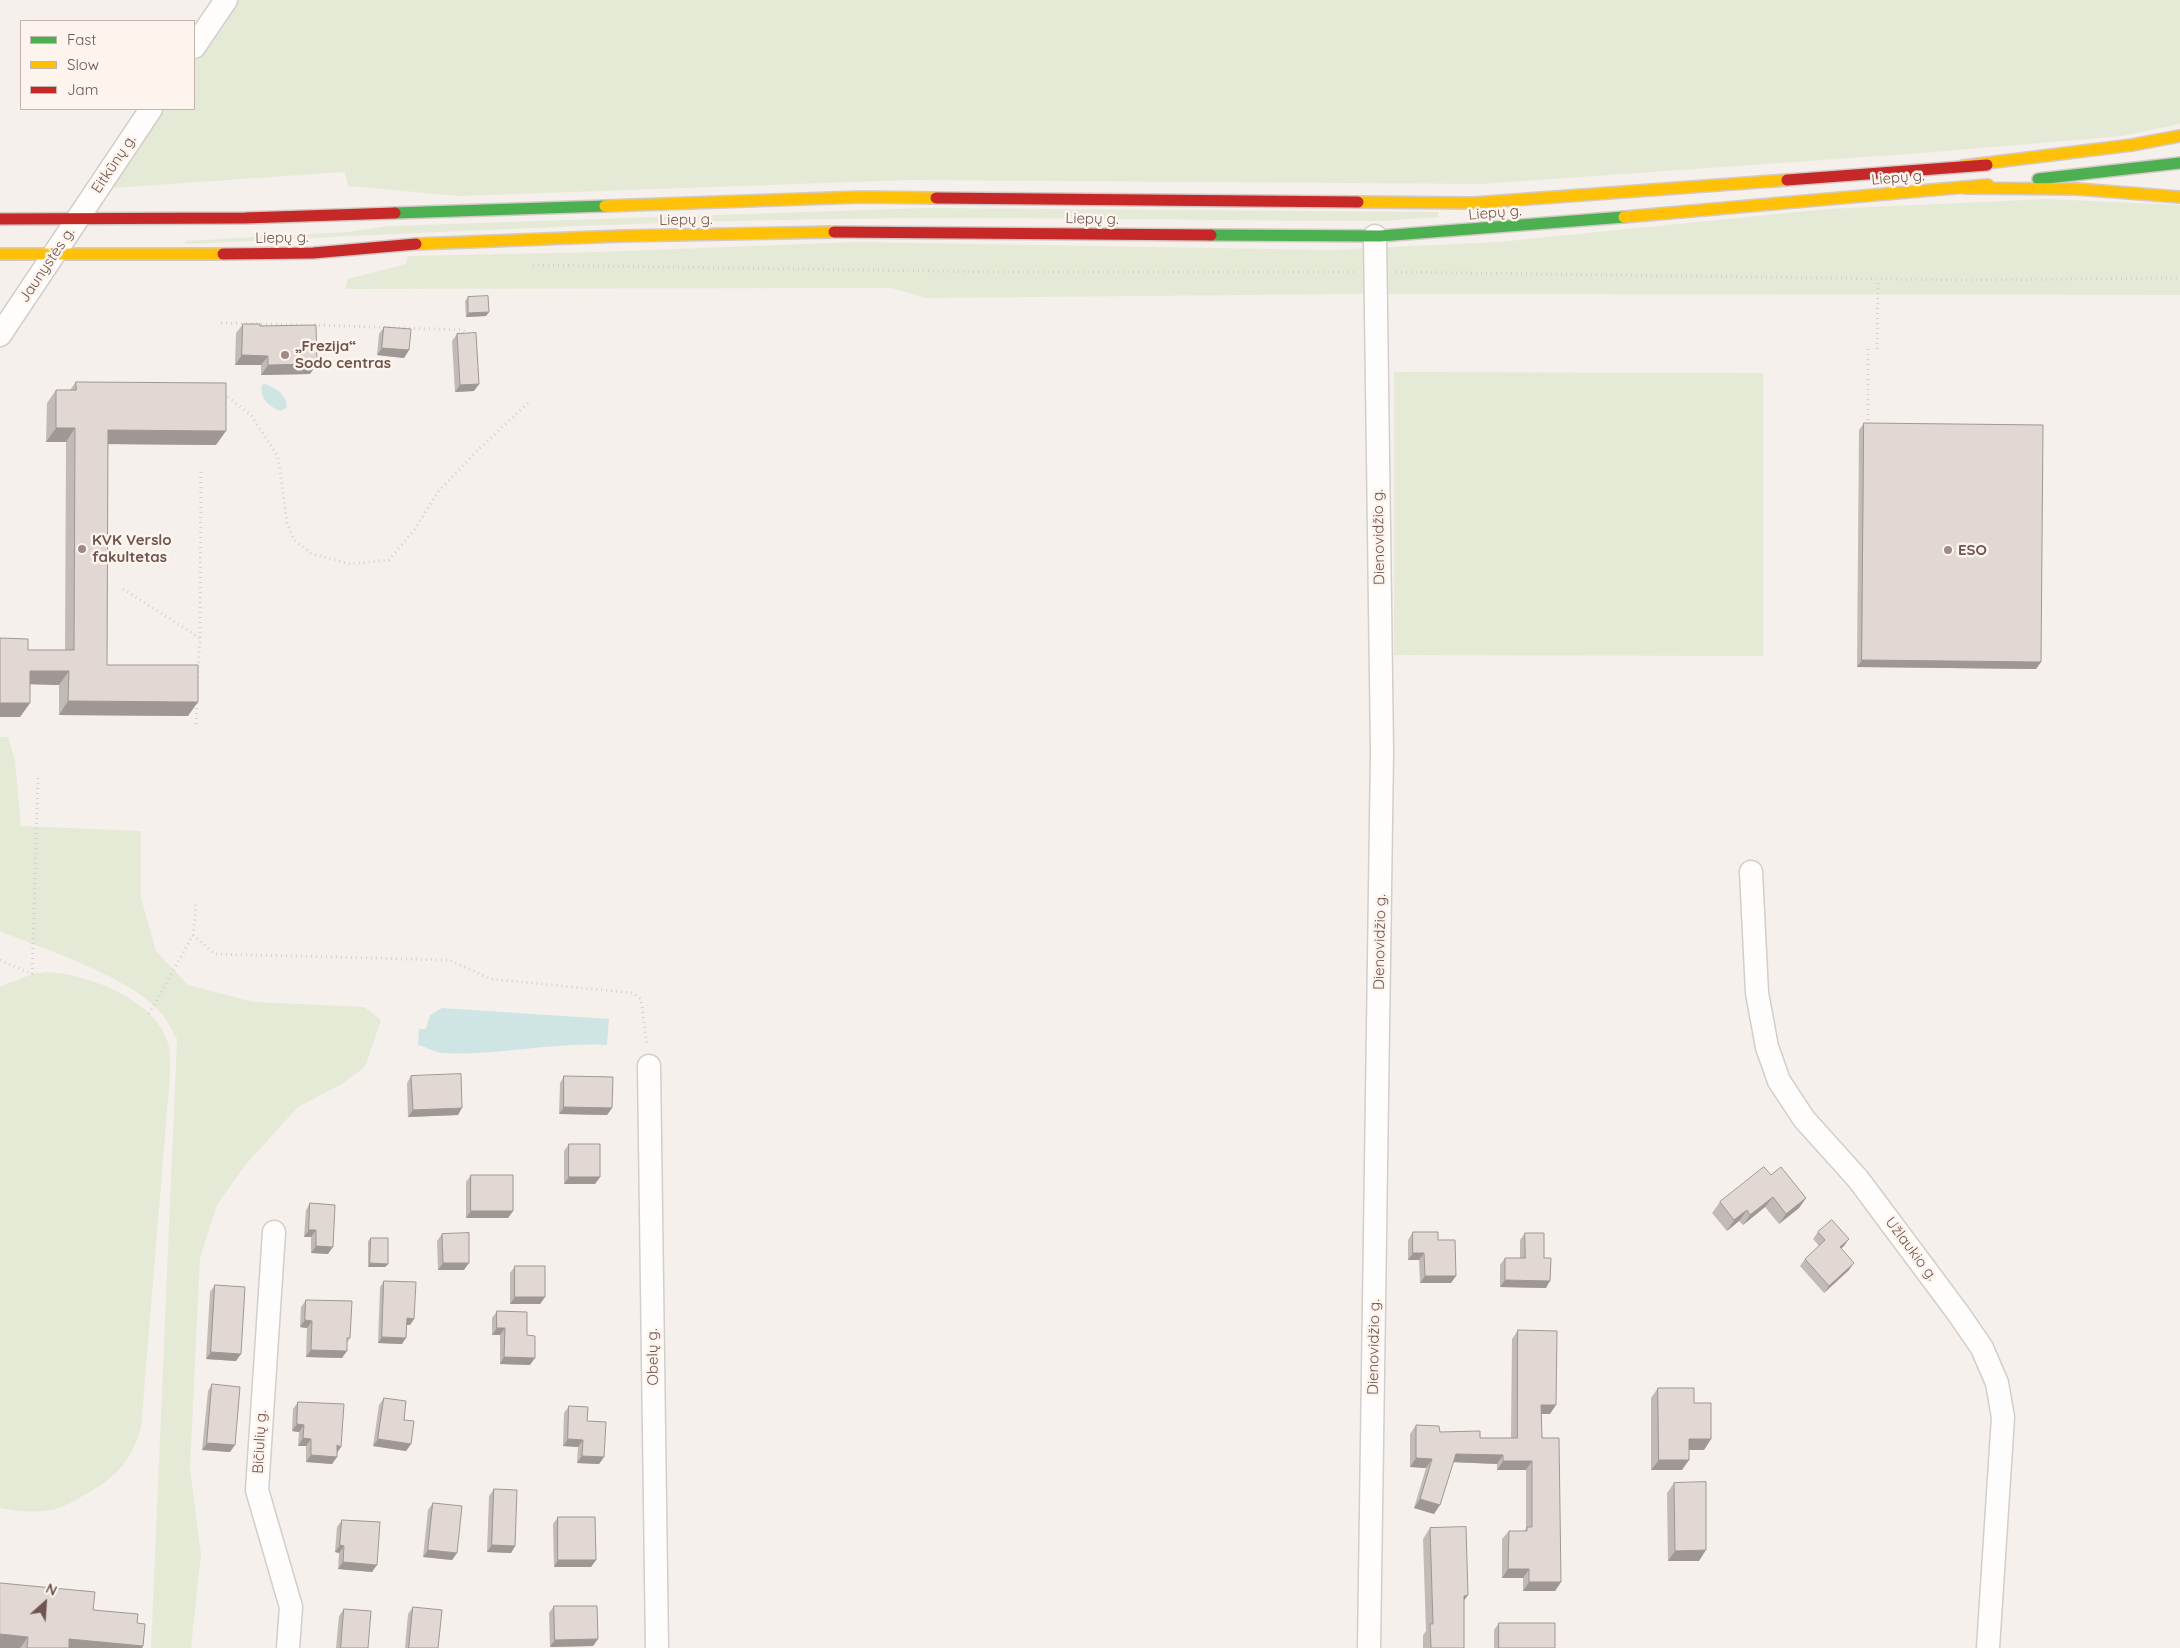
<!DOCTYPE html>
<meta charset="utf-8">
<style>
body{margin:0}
#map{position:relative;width:2180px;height:1648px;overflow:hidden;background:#f5f0eb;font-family:Quicksand,sans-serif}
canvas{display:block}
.legend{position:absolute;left:20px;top:20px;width:175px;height:90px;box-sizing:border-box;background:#fcf4ed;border:1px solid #c4b4ae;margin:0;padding:6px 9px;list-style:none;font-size:15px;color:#6f554f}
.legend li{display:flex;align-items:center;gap:10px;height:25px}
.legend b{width:25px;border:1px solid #c4b4ae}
.north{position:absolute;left:20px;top:1578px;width:50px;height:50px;-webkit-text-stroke:4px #fcf4ed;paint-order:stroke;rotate:26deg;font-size:14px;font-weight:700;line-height:20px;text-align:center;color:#6f554f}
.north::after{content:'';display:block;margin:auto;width:18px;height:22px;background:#6f554f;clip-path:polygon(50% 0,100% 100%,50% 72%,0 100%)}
</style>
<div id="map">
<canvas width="2180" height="1648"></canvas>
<ul class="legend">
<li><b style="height:6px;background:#4caf50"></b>Fast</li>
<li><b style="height:6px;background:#ffc107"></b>Slow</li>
<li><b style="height:6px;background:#c62828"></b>Jam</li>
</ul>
<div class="north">N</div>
</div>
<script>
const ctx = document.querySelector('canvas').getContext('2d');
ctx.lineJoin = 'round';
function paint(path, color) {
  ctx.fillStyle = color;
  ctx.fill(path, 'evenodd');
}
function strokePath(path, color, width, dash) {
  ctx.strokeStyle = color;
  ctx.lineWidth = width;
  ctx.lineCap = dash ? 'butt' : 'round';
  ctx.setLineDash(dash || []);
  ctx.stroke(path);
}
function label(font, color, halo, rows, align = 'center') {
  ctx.font = font + ' Quicksand,sans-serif';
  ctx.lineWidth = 5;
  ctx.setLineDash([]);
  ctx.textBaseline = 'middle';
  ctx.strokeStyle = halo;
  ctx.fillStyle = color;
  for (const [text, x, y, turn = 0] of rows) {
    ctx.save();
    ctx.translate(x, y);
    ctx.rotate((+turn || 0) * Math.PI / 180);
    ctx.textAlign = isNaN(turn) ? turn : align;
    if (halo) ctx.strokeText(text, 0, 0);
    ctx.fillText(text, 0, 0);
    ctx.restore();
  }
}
paint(new Path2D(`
 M236,0h1944v124l-58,12 -199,17 -442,31 -571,-4 -451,16 -111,-10 -3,-14 -234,16 53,-79h30v-46z
 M2048,199l132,6v90l-822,-1 -432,4 -35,-10 -546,1 3,-10 58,-15 2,-8 191,-4 257,-10 477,8 165,-8 329,-33z
 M926,208l512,4 1,5 -56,4c-183,0 -365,-5 -548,-2 -216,3 -433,15 -649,25l-1,-3 162,-9 42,-6z
 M1394,372l369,1v283l-369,-1z
 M0,737h8l7,24 6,65 120,5v67l15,53 32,34 66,17 110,5 17,13 -16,47 -23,17 -44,23 -52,57 -29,41 -17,53 -10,211 11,85 -10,94h-40l26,-609c-5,-8 -10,-19 -16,-26 -32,-37 -115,-63 -161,-82z
 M47,972c40,2 106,27 120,68 4,11 3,24 3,35l-29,353c-13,39 -27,51 -62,70 -9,5 -19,11 -29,12 -17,3 -33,1 -50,-2v-521l32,-13z`), '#e5ead7');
paint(new Path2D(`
 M266,384c11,6 20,9 21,23l-6,4c-11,-4 -22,-12 -19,-26z
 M442,1008l167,11 -2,26c-55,-3 -109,11 -163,8 -9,0 -17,-6 -26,-8l1,-16h7l4,-14z`), '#cee5e3');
const street = new Path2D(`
 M194,47l32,-47
 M0,335l151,-226
 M1751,872l6,121 10,54 12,34 25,38 54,60 100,134 24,35 15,35 6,34 -15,231
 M649,1066l8,582
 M274,1232l-17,258 34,117 -3,41
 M1369,1648l13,-896 -7,-516`);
const fast = new Path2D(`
 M2038,179l142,-16
 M395,213l210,-7
 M1211,235l169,1 244,-19`);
const slow = new Path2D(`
 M1963,166l169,-21 48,-9
 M1965,188l112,1 103,8
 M1358,202l115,1 314,-23
 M605,206l256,-9 75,1
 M1624,217l364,-32
 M416,244l206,-8 212,-4
 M0,254h223`);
const jam = new Path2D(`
 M1787,180l200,-15
 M936,198l422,4
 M0,219l245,-1 150,-5
 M834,232l377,3
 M223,254l90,-1 103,-9`);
strokePath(street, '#d4cdc9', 25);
strokePath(fast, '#d3cac7', 14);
strokePath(slow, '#d3cac7', 14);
strokePath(jam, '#d3cac7', 14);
strokePath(new Path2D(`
 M533,265l465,7h356
 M1396,272l567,8 217,-2
 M221,323l82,2
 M314,325l148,5 15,9
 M1868,349v76
 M1877,349l1,-70
 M224,394l27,21 27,42 9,66 7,17 18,14 38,10 39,-4 26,-31 22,-36 39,-41 54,-51
 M123,589l77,49 -3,46
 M200,638l1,-167
 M196,724l1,-24
 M193,935l22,19 234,6 42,19 142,14 8,6 6,47
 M0,960l32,14 6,-196
 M149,1014l44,-79 3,-31`), '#d8d0ce', 3, [1, 4]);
strokePath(street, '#fefdfc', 22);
strokePath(fast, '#4caf50', 11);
strokePath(slow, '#ffc107', 11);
strokePath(jam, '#c62828', 11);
paint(new Path2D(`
 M468,297l21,15 -3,4 -20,1 -1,-16z
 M243,324l17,2 50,48 -49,1v-10h-26l1,-32z
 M384,327l25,23 -5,8 -27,-3 2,-21z
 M457,334l22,50 -5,7 -19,1 -3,-51z
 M76,382l140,63 -108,-1 -1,221 81,51 -129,-1v-30l-29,-1v19l-10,14 8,-67h37l1,-208h-20l1,-39 9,-13h14z
 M1864,423l177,239 -5,7 -179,-2 2,-237z
 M411,1076l47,39 -50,2 -1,-34z
 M564,1076l48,32 -5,7 -48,-1 1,-31z
 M569,1144l31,33 -5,7h-31v-33z
 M471,1175l42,36 -5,7h-42v-36z
 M1771,1175l35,23 -7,10 -20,16 -14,-17 -22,18 -4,-4 -12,10 -15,-18 8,-11z
 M310,1203l18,51 -17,-1v-16h-7l2,-27z
 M1413,1232l25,8 13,43h-31l-1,-23h-11v-20z
 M1818,1232l31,7 -8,9 8,22 -25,23 -24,-27 5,-7 14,-13 -6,-7z
 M1525,1233l19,25 2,30 -46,-1v-22l5,-7h15v-18z
 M442,1234l22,36h-26l-1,-29z
 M371,1238l17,26 -3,3h-17v-26z
 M515,1266l30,31 -5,7h-30v-31z
 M384,1281l30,38 -4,6h-3l-5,19 -24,-1 2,-56z
 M215,1285l21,76 -30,-2 4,-67z
 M306,1300l44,38 -3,5 -5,15 -36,-1 1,-29 -7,-1 1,-20z
 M497,1311l30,24 3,30 -30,-1v-29h-8v-17z
 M1518,1330l32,84h-9l1,24 19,144 -6,9h-32v-13h-21v-39l7,-8h15l2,-2v-59h-29v-6l-44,-2 -19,52 -20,-6 12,-40 -16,-1v-33l6,-9 24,7 40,6h31l1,-99z
 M212,1384l18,68 -28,-2 6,-59z
 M1658,1388l36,15 17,36 -7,11h-15l-7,20h-31v-72z
 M384,1398l20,22 7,24 -5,7 -33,-5 6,-41z
 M298,1402l43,45 -4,6v4l-5,7 -26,-2v-16h-8l1,-14 -7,-1 1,-22z
 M569,1406l18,15 17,36 -5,7 -22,-1 1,-16 -15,-1 1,-33z
 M1674,1483l25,78h-31l-1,-68z
 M494,1489l21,57 -4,7 -24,-1 2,-56z
 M433,1503l24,50 -5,7 -29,-3 5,-47z
 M558,1517l38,43 -5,7h-37l-1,-43z
 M342,1520l30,52 -34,-3 1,-16 -4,-1 2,-25z
 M1430,1528l34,73v47h-41v-13l3,-4 -3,-92z
 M554,1606l44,33 -5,7 -43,1 -1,-34z
 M413,1607l25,41h-33l3,-34z
 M344,1609l24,39h-32l3,-32z
 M93,1610l44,13 6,23 -1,2h-142z
 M1499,1623l56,25h-61v-18z`), '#c2bab6');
paint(new Path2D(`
 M489,312l-3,4 -20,1 2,-4z
 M382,348l27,2 -5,8 -27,-3z
 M242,355l26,1 -7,9h-26z
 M317,364l-7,10 -49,1 7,-10z
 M479,384l-5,7 -19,1 5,-7z
 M56,428h19l-9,14h-20z
 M108,430l118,1 -10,14 -117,-1z
 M1862,660l179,2 -5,7 -179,-2z
 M30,671h39l-10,14 -39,-1z
 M68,701l130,1 -10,14 -129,-1z
 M0,703h30l-10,14h-20z
 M564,1107l48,1 -5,7 -48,-1z
 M462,1108l-4,7 -50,2 5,-7z
 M569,1177h31l-5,7h-31z
 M1773,1197l-8,10 -22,18 7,-10z
 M1806,1198l-7,10 -20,16 7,-10z
 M1747,1210l-8,11 -12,10 7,-11z
 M471,1211h42l-5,7h-42z
 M309,1230h7l-5,7h-7z
 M1849,1239l-5,7 -9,8 5,-7z
 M316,1246l17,1 -5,7 -17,-1z
 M1413,1253h11l-5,7h-11z
 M370,1263l18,1 -3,3h-17z
 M443,1263h26l-5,7h-26z
 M1854,1263l-5,7 -25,23 5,-7z
 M1425,1276h31l-5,7h-31z
 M1505,1280l45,1 -4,7 -46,-1z
 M515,1297h30l-5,7h-30z
 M407,1318l7,1 -4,6h-8z
 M305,1320l7,1 -5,7 -7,-1z
 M497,1328h8l-5,7h-8z
 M382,1337l24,1 -4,6 -24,-1z
 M311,1350l36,1 -5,7 -36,-1z
 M211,1352l30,2 -5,7 -30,-2z
 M504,1357l31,1 -5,7 -30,-1z
 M1541,1405h15l-6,9h-15z
 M297,1424l7,1 -5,7 -7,-1z
 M303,1438l8,1 -5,7h-8z
 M378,1439l33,5 -5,7 -33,-5z
 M568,1439l15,1 -5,7 -15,-1z
 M1689,1439h22l-7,11h-22z
 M207,1443l28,2 -5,7 -28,-2z
 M337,1445l4,2 -5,7z
 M1456,1454l47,1 -6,9 -47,-2z
 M311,1455l26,2 -5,7 -26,-2z
 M582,1456l22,1 -5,7 -22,-1z
 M1416,1458l16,1 -6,9 -16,-1z
 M1659,1460h30l-7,10h-31z
 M1503,1461h29l-6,9h-29z
 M1420,1499l20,6 -6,9 -20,-6z
 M340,1545l4,1 -5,7 -4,-1z
 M492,1545l23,1 -4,7 -24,-1z
 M428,1550l29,3 -5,7 -29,-3z
 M1706,1550l-7,11h-31l7,-10z
 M558,1560h38l-5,7h-37z
 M343,1562l34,3 -5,7 -34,-3z
 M1508,1569h21l-6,9h-21z
 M1529,1582h32l-6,9h-32z
 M1468,1595l-8,11 4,-10z
 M0,1634l28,3 -8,11h-20z
 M69,1639l74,7 -1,2h-79z
 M598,1639l-5,7 -43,1 5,-7z`), '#9e9794');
const building = new Path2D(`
 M488,296l1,16 -21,1v-16z
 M243,324h17v2l56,-1 1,39 -49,1v-9l-26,-1z
 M384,327l27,2 -2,21 -27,-2z
 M476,333l3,51 -19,1 -3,-51z
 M76,382l150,1v48l-118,-1 -1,235h91v37l-130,-1 1,-30h-39v32h-30v-65l28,1v11h46l1,-222h-19v-38h20z
 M1864,423l179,2 -2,237 -179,-2z
 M461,1074l1,34 -49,2 -2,-34z
 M564,1076l49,1 -1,31 -48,-1z
 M569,1144h31v33h-31z
 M1764,1167l7,8 10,-8 25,31 -20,16 -13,-17 -23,18 -3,-5 -13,10 -14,-18z
 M471,1175h42v36h-42z
 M310,1203l25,2 -2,42 -17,-1v-16h-7z
 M1832,1220l17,19 -9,8 14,16 -25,23 -24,-27 20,-19 -7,-8z
 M1413,1232h25v8h17l1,36h-31l-1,-23h-11z
 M469,1233v30h-26l-1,-29z
 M1525,1233h19v25h7l-1,23 -45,-1v-22h20z
 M371,1238h17v26l-18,-1z
 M515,1266h30v31h-30z
 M384,1281l32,1 -2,37 -7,-1 -1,20 -24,-1z
 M215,1285l30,2 -4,67 -30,-2z
 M306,1300l46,1 -2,37h-3v13l-36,-1 1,-29 -7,-1z
 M497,1311l30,1v23l8,1v22l-31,-1 1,-29h-8z
 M1518,1330l39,1 -1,74h-15l1,33h17l2,144h-32v-13h-21l1,-38h18v-4h5v-66h-29v-6l-47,-1 -16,51 -20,-6 12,-40 -16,-1v-33l23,1 1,6 40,-1v7h37z
 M212,1384l28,3 -5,58 -28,-2z
 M1658,1388h36v15h17v36h-22v21h-30z
 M384,1398l22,3 -2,19 10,1 -3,23 -33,-5z
 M298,1402l46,2 -3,43 -4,-2v12l-26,-2v-16l-8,-1 1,-13 -7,-1z
 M569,1406l19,1 -1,14 19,1 -2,35 -22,-1 1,-16 -15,-1z
 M1706,1482v68l-31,1 -1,-68z
 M494,1489l23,1 -2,56 -23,-1z
 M433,1503l29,3 -5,47 -29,-3z
 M558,1517h37l1,43h-38z
 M342,1520l38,2 -3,43 -34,-3 1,-16 -4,-1z
 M1466,1527l2,68 -4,1v52h-33l-1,-24h3l-3,-96z
 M0,1583l95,9 -2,18 45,4 -1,9 8,1 -2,22 -74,-7v9h-42l1,-11 -28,-3z
 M554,1606h43l1,33 -43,1z
 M413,1607l29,3 -4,38h-29z
 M344,1609l27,2 -3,37h-27z
 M1499,1623h56v25h-56z`);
paint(building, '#e1d8d4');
strokePath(building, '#9e9794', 1);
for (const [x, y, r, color] of [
 [285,355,5,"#9e8b86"],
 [82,549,5,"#9e8b86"],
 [1948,550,5,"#9e8b86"]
]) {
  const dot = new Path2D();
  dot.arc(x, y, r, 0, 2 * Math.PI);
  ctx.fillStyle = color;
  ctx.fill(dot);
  strokePath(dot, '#fcf4ed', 2);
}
label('15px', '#6f554f', '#fcf4ed', [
 ["Eitkūnų g.",114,164,-56],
 ["Liepų g.",1898,178,-5],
 ["Liepų g.",1495,213,-5],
 ["Liepų g.",1092,219,1],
 ["Liepų g.",686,220,-1],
 ["Liepų g.",282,238,-1],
 ["Jaunystės g.",47,265,-56],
 ["Dienovidžio g.",1379,537,-91],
 ["Dienovidžio g.",1380,942,-89],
 ["Užlaukio g.",1911,1249,53],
 ["Dienovidžio g.",1374,1347,-89],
 ["Obelų g.",653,1357,-91],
 ["Bičiulių g.",260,1442,-87]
]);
label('bold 15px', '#6f554f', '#fcf4ed', [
 ["„Frezija“",295,346],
 ["Sodo centras",295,363],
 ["KVK Verslo",92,540],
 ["fakultetas",92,557],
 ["ESO",1958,550]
], 'left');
</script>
